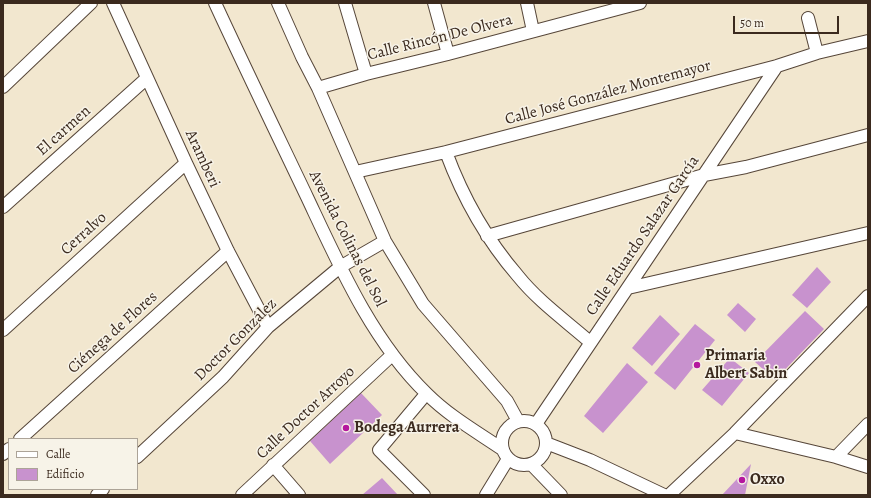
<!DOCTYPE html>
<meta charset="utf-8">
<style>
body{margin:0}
#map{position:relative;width:871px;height:498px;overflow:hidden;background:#f2e7cf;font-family:Alegreya,serif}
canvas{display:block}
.frame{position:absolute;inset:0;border:4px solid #3b2a1e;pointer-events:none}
.legend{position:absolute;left:8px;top:438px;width:130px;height:52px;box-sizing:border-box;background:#f7f3e8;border:1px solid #aca397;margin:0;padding:5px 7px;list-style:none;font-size:12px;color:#3b2a1e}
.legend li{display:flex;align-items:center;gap:8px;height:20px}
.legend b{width:20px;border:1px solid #aca397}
.scale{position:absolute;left:733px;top:16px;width:106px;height:18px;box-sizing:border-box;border:2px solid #3b2a1e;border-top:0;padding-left:5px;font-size:12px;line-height:14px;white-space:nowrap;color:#3b2a1e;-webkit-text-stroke:3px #f7f3e8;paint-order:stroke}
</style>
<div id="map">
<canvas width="871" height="498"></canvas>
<div class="frame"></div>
<ul class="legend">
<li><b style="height:5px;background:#fff"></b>Calle</li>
<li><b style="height:11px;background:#c892ce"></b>Edificio</li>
</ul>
<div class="scale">50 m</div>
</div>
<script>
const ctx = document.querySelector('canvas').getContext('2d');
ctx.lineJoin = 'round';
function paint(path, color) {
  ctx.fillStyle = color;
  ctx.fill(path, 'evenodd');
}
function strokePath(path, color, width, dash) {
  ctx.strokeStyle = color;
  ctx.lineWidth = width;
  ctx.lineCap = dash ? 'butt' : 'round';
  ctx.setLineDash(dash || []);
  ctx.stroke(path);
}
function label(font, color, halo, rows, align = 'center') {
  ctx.font = font + ' Alegreya,serif';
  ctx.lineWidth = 3;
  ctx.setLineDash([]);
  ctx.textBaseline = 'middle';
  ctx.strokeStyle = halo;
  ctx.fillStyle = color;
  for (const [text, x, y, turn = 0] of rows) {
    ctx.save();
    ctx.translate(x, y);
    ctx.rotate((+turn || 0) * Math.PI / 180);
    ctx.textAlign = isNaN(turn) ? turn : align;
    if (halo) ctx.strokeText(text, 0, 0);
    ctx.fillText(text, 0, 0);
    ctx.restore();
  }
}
paint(new Path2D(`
 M817,267l14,15 -24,26 -15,-13z
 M738,303l18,16 -11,13 -18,-17z
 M805,311l19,18 -49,51 -20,-18z
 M660,315l20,19 -28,32 -20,-18z
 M695,324l20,16 -40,50 -21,-17z
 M730,358l19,15 -27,33 -20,-16z
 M627,363l21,19 -45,51 -19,-17z
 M361,393l21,22 -52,49 -20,-23z
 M751,464l-6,31h-23z
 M382,478l16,17h-36z`), '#c892ce');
const minor = new Path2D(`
 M113,3l73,160 42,88 40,76
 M215,3c30,65 61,129 92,194 32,68 65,144 120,197 22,22 50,38 75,55
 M278,3l24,54 16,31 67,153 38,63 84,97 11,20
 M345,3l21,71
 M434,3l14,51
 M527,3l6,28
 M808,18l9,35
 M3,87l88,-84
 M318,88l48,-14 82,-20 192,-51
 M446,152c17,46 40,87 72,124 20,25 48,45 72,66
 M355,172l91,-20 331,-86 40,-13 51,-12
 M3,207l144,-129
 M487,236l217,-61 42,-8 122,-32
 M628,288l240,-55
 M3,330l183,-167
 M502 443a22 22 0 1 1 44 0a22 22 0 1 1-44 0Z
 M536,424l241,-358
 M735,433l101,24 32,10
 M20,439l208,-188
 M546,443l44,17 74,35
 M3,454l6,-5
 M137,457l86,-80 45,-50 72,-60 45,-26
 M836,457l32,-33
 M531,464l30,31
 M273,465l26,30
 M97,495l6,-6
 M242,495l150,-140
 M424,495l-45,-45 47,-56
 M486,495l22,-36
 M669,495l66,-62 133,-137`);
strokePath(minor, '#564639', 14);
strokePath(minor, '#fff', 12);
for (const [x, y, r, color] of [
 [697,365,4,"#b5179e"],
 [346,428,4,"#b5179e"],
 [742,480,4,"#b5179e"]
]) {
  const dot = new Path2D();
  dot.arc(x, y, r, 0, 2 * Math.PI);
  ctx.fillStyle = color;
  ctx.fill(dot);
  strokePath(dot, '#f7f3e8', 1.5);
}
label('16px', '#3b2a1e', '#f7f3e8', [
 ["Calle Rincón De Olvera",440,38,-14],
 ["Calle José González Montemayor",608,93,-15],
 ["El carmen",64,131,-42],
 ["Aramberi",202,159,65],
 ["Cerralvo",84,234,-42],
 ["Calle Eduardo Salazar García",643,236,-56],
 ["Avenida Colinas del Sol",347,239,63],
 ["Ciénega de Flores",113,333,-42],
 ["Doctor González",236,340,-45],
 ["Calle Doctor Arroyo",306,413,-43]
]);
label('bold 16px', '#3b2a1e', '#f7f3e8', [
 ["Primaria",705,356],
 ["Albert Sabin",705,374],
 ["Bodega Aurrera",354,428],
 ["Oxxo",750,480]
], 'left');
</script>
